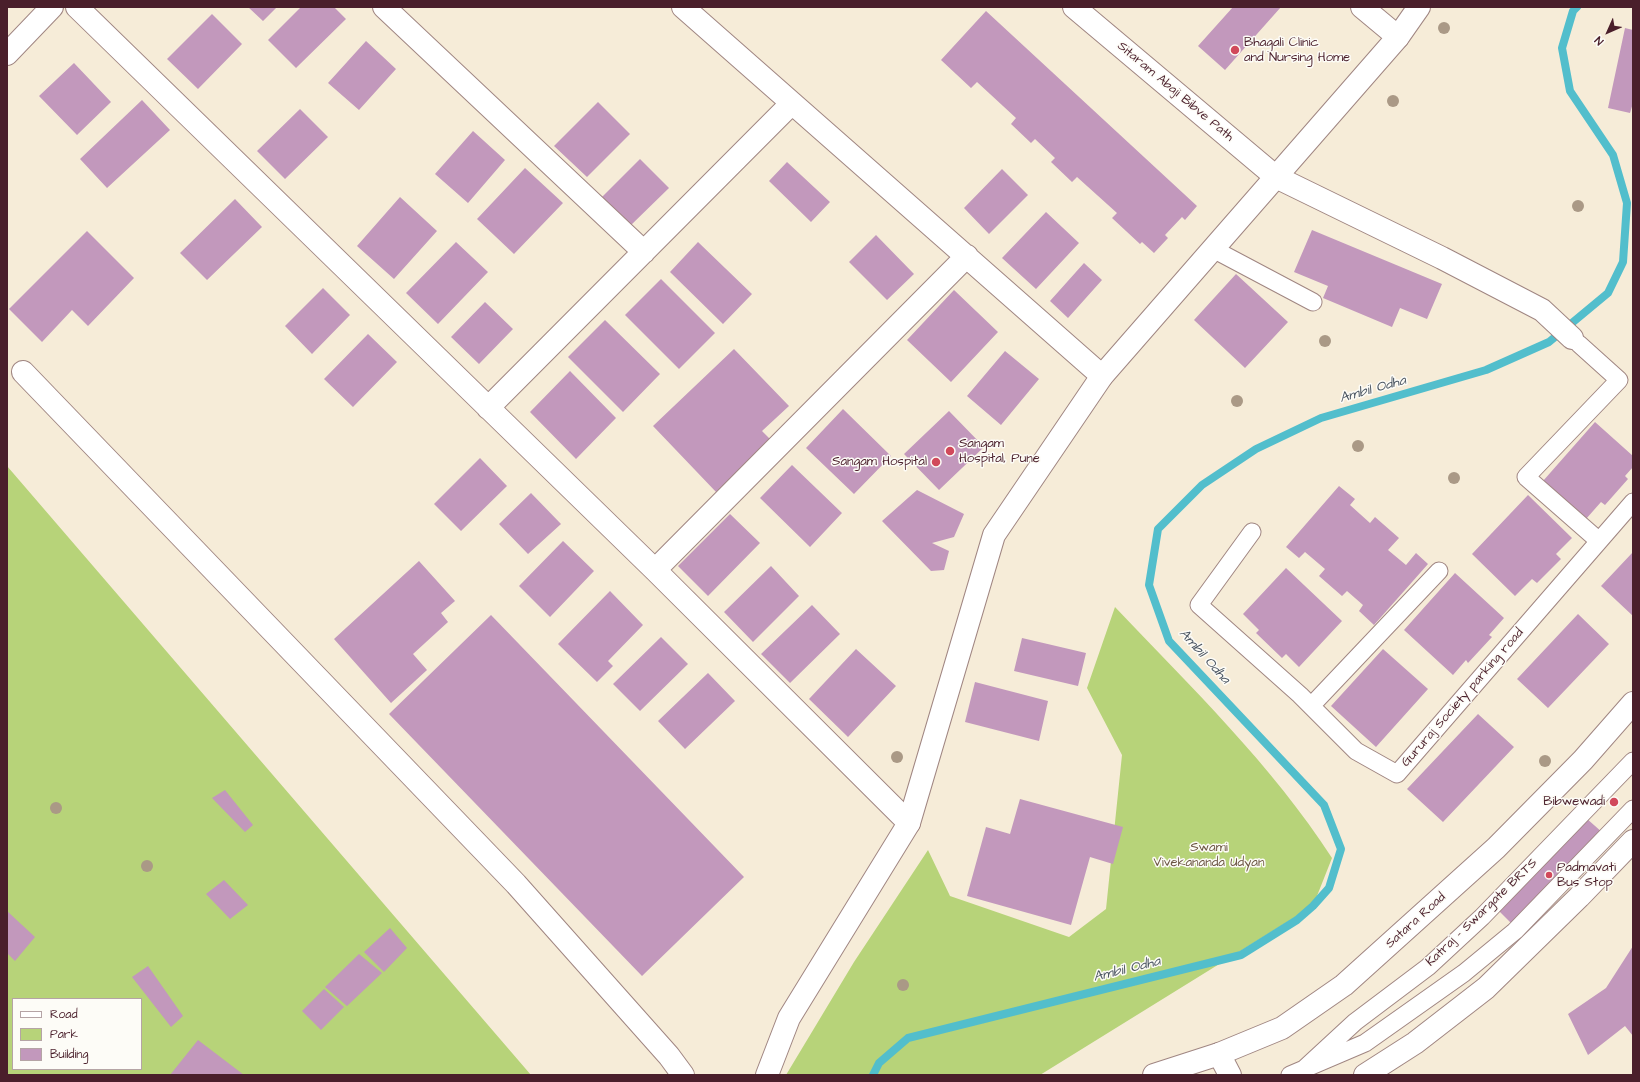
<!DOCTYPE html>
<style>
body{margin:0}
#map{position:relative;width:1640px;height:1082px;overflow:hidden;background:#f6ecd8;font-family:"Architects Daughter",sans-serif}
canvas{display:block}
.frame{position:absolute;inset:0;border:8px solid #4a1f2b;pointer-events:none}
.legend{position:absolute;left:12px;top:998px;width:130px;height:72px;box-sizing:border-box;background:#fdfcf7;border:1px solid #b5a4a5;margin:0;padding:5px 7px;list-style:none;font-size:12px;color:#4a1f2b}
.legend li{display:flex;align-items:center;gap:8px;height:20px}
.legend b{width:20px;border:1px solid #b5a4a5}
.north{position:absolute;left:1588px;top:12px;width:40px;height:40px;-webkit-text-stroke:3px #fdfcf7;paint-order:stroke;rotate:225deg;font-size:11px;font-weight:700;line-height:16px;text-align:center;color:#4a1f2b}
.north::after{content:'';display:block;margin:auto;width:14px;height:18px;background:#4a1f2b;clip-path:polygon(50% 0,100% 100%,50% 72%,0 100%)}
</style>
<div id="map">
<canvas width="1640" height="1082"></canvas>
<div class="frame"></div>
<ul class="legend">
<li><b style="height:5px;background:#fff"></b>Road</li>
<li><b style="height:11px;background:#b7d379"></b>Park</li>
<li><b style="height:11px;background:#c298bc"></b>Building</li>
</ul>
<div class="north">N</div>
</div>
<script>
const ctx = document.querySelector('canvas').getContext('2d');
ctx.lineJoin = 'round';
function paint(path, color) {
  ctx.fillStyle = color;
  ctx.fill(path, 'evenodd');
}
function strokePath(path, color, width, dash) {
  ctx.strokeStyle = color;
  ctx.lineWidth = width;
  ctx.lineCap = dash ? 'butt' : 'round';
  ctx.setLineDash(dash || []);
  ctx.stroke(path);
}
function label(font, color, halo, rows, align = 'center') {
  ctx.font = font + ' "Architects Daughter",sans-serif';
  ctx.lineWidth = 3;
  ctx.setLineDash([]);
  ctx.textBaseline = 'middle';
  ctx.strokeStyle = halo;
  ctx.fillStyle = color;
  for (const [text, x, y, turn = 0] of rows) {
    ctx.save();
    ctx.translate(x, y);
    ctx.rotate((+turn || 0) * Math.PI / 180);
    ctx.textAlign = isNaN(turn) ? turn : align;
    if (halo) ctx.strokeText(text, 0, 0);
    ctx.fillText(text, 0, 0);
    ctx.restore();
  }
}
paint(new Path2D(`
 M7,466l524,609h-524zM13,999h128v70h-128z
 M1115,607c76,80 157,158 217,251l-19,48 -273,169h-254l68,-113 74,-112 22,46 119,41 37,-28 16,-154 -35,-67z`), '#b7d379');
strokePath(new Path2D(`
 M873,1075l6,-12 29,-25 333,-83 56,-35 16,-14 16,-18 12,-39 -17,-44 -155,-164 -20,-56 9,-56 44,-44 54,-36 65,-31 165,-48 63,-28 59,-49 15,-31 4,-59 -14,-48 -43,-64 -8,-43 11,-37 4,-4`), '#52becc', 8);
paint(new Path2D(`
 M248,7h29l-14,14z
 M301,7h33l12,12 -50,49 -28,-28z
 M1233,7h48l-56,63 -27,-24z
 M986,11l211,195 -12,14 -3,-3 -17,18 3,3 -14,15 -12,-11 -2,2 -28,-26 5,-5 -40,-36 -5,5 -21,-20 4,-4 -20,-19 -4,4 -20,-19 5,-6 -39,-36 -6,6 -30,-28z
 M212,14l30,30 -44,45 -31,-30z
 M1625,28l8,2v73l-3,10 -22,-5z
 M366,41l30,28 -37,41 -31,-27z
 M74,63l37,39 -34,33 -38,-39z
 M142,100l28,30 -63,58 -27,-29z
 M598,102l32,32 -43,43 -33,-31z
 M300,109l28,28 -43,42 -28,-28z
 M473,131l32,29 -37,43 -33,-29z
 M640,159l29,29 -40,39 -28,-29z
 M787,162l43,40 -19,20 -42,-41z
 M525,168l38,35 -49,51 -37,-35z
 M1002,169l26,26 -39,39 -25,-26z
 M400,197l37,34 -43,48 -37,-33z
 M235,199l27,28 -55,53 -27,-27z
 M1046,212l33,31 -43,46 -34,-31z
 M1312,230l130,54 -15,35 -27,-11 -8,19 -69,-29 5,-12 -34,-14z
 M87,231l47,47 -46,48 -16,-16 -30,32 -33,-33z
 M876,235l38,39 -27,26 -38,-38z
 M456,242l32,30 -50,52 -32,-31z
 M698,242l54,52 -29,30 -53,-52z
 M1084,263l18,17 -34,38 -18,-17z
 M1236,274l52,48 -43,46 -51,-48z
 M661,279l54,54 -36,36 -54,-54z
 M323,288l27,27 -38,39 -27,-28z
 M954,290l44,42 -47,50 -44,-42z
 M485,302l28,27 -34,35 -28,-27z
 M605,320l55,54 -37,38 -55,-55z
 M368,334l29,28 -44,45 -29,-28z
 M734,349l55,57 -27,25 10,10 -55,52 -64,-67z
 M1005,351l34,28 -38,46 -34,-29z
 M570,371l46,47 -40,41 -46,-47z
 M843,409l48,47 -37,38 -48,-46z
 M949,411l35,36 -45,43 -35,-36z
 M1595,422l38,34v11l-8,9 3,3 -23,26 -4,-3 -15,17 -43,-38z
 M480,458l27,28 -46,45 -27,-27z
 M792,465l50,48 -32,34 -50,-49z
 M1339,486l16,13 -5,6 20,18 5,-6 24,21 -11,12 18,15 10,-12 12,11 -54,61 -15,-14 4,-6 -16,-14 -5,5 -23,-20 6,-7 -20,-17 -6,6 -13,-11z
 M917,490l47,24 -10,23 -22,6 17,8 -5,19 -13,1 -49,-50z
 M531,493l30,31 -33,30 -29,-30z
 M1528,495l44,43 -16,16 5,5 -24,24 -5,-4 -17,17 -43,-42z
 M730,514l30,29 -52,53 -30,-30z
 M563,541l31,30 -44,46 -31,-31z
 M1633,552v64l-32,-30z
 M419,561l36,40 -14,12 7,9 -35,32 14,16 -36,33 -57,-64z
 M771,566l28,30 -46,46 -29,-30z
 M1286,568l56,53 -43,46 -13,-13 -4,4 -26,-25 3,-3 -16,-16z
 M1455,573l49,45 -15,17 3,2 -24,26 -2,-3 -13,15 -49,-45z
 M610,591l33,34 -35,36 5,5 -16,16 -39,-38z
 M812,605l28,29 -50,49 -29,-29z
 M1578,614l31,30 -61,64 -31,-29z
 M491,615l253,262 -102,99 -253,-262z
 M661,637l27,27 -48,47 -27,-27z
 M1022,638l64,15 -8,33 -64,-15z
 M856,649l40,37 -48,51 -39,-38z
 M1383,649l45,40 -52,58 -45,-41z
 M708,673l27,28 -50,48 -27,-28z
 M975,682l73,19 -9,40 -74,-19z
 M1478,714l36,33 -71,75 -36,-33z
 M225,790l28,35 -8,7 -33,-34z
 M1020,799l103,28 -10,37 -23,-7 -19,68 -104,-29 19,-69 24,7z
 M1586,818l17,15 -89,93 -16,-16z
 M224,880l24,25 -18,14 -24,-25z
 M7,911l28,26 -20,24 -8,-8z
 M390,928l17,20 -23,24 -20,-20z
 M1633,946v90l-8,-10 -37,29 -20,-41 38,-26z
 M359,954l23,19 -35,33 -22,-19z
 M148,966l35,50 -12,11 -39,-50z
 M324,989l20,18 -23,23 -19,-19z
 M198,1040l46,35h-74z`), '#c298bc');
const service = new Path2D(`
 M1213,249l100,53
 M1579,344l40,36 -93,97 73,64
 M1252,532l-53,73 101,90 56,56 41,23 236,-272
 M1311,706l128,-135
 M1303,1070l52,-48 73,-55 54,-50 151,-156
 M1290,1075l75,-32 99,-70 51,-42 118,-122`);
const minor = new Path2D(`
 M77,7l578,563 254,253
 M384,7l260,245
 M683,7l419,369
 M1362,7l36,30
 M7,54l45,-47
 M1276,177l166,81 100,52 30,28
 M23,372l493,512 153,172 14,19
 M488,408l304,-305
 M655,570l312,-314`);
const tertiary = new Path2D(`
 M1074,7l202,170
 M1219,1054l11,21
 M767,1075l22,-57 120,-195 85,-288 108,-159 296,-339 21,-30`);
const trunk = new Path2D(`
 M1154,1075l65,-21 63,-26 62,-43 152,-137 87,-88 50,-57
 M1365,1075l50,-32 71,-55 93,-91 54,-56`);
strokePath(service, '#a08682', 19);
strokePath(minor, '#a08682', 24);
strokePath(tertiary, '#a08682', 24);
strokePath(trunk, '#a08682', 24);
strokePath(service, '#fff', 17);
strokePath(minor, '#fff', 22);
strokePath(tertiary, '#fff', 22);
strokePath(trunk, '#fff', 22);
ctx.fillStyle = '#aa9986';
for (const [x, y] of [
 [1444,28],
 [1393,101],
 [1578,206],
 [1325,341],
 [1237,401],
 [1358,446],
 [1454,478],
 [897,757],
 [1545,761],
 [56,808],
 [147,866],
 [903,985]
]) {
  ctx.beginPath();
  ctx.arc(x, y, 6, 0, 2 * Math.PI);
  ctx.fill();
}
for (const [x, y, r, color] of [
 [1235,50,5,"#d1495b"],
 [950,451,5,"#d1495b"],
 [936,462,5,"#d1495b"],
 [1614,802,5,"#d1495b"],
 [1549,875,4,"#d1495b"]
]) {
  const dot = new Path2D();
  dot.arc(x, y, r, 0, 2 * Math.PI);
  ctx.fillStyle = color;
  ctx.fill(dot);
  strokePath(dot, '#fdfcf7', 1.5);
}
label('13px', '#4a1f2b', '#fdfcf7', [
 ["Bhagali Clinic",1244,43],
 ["and Nursing Home",1244,58],
 ["Sangam",959,444],
 ["Hospital, Pune",959,459],
 ["Sangam Hospital",927,462,"right"],
 ["Bibwewadi",1605,802,"right"],
 ["Padmavati",1557,868],
 ["Bus Stop",1557,883]
], 'left');
label('13px', '#4a1f2b', '#fdfcf7', [
 ["Sitaram Abaji Bibve Path",1175,92,40],
 ["Gururaj Society parking road",1463,698,-49],
 ["Katraj - Swargate BRTS",1482,913,-44],
 ["Satara Road",1416,921,-42]
]);
label('13px', '#6b5542', '#fdfcf7', [
 ["Swami",1209,848],
 ["Vivekananda Udyan",1209,863]
]);
label('italic 14px', '#4d5763', '#fdfcf7', [
 ["Ambil Odha",1373,390,-16],
 ["Ambil Odha",1204,657,48],
 ["Ambil Odha",1127,970,-14]
]);
</script>
